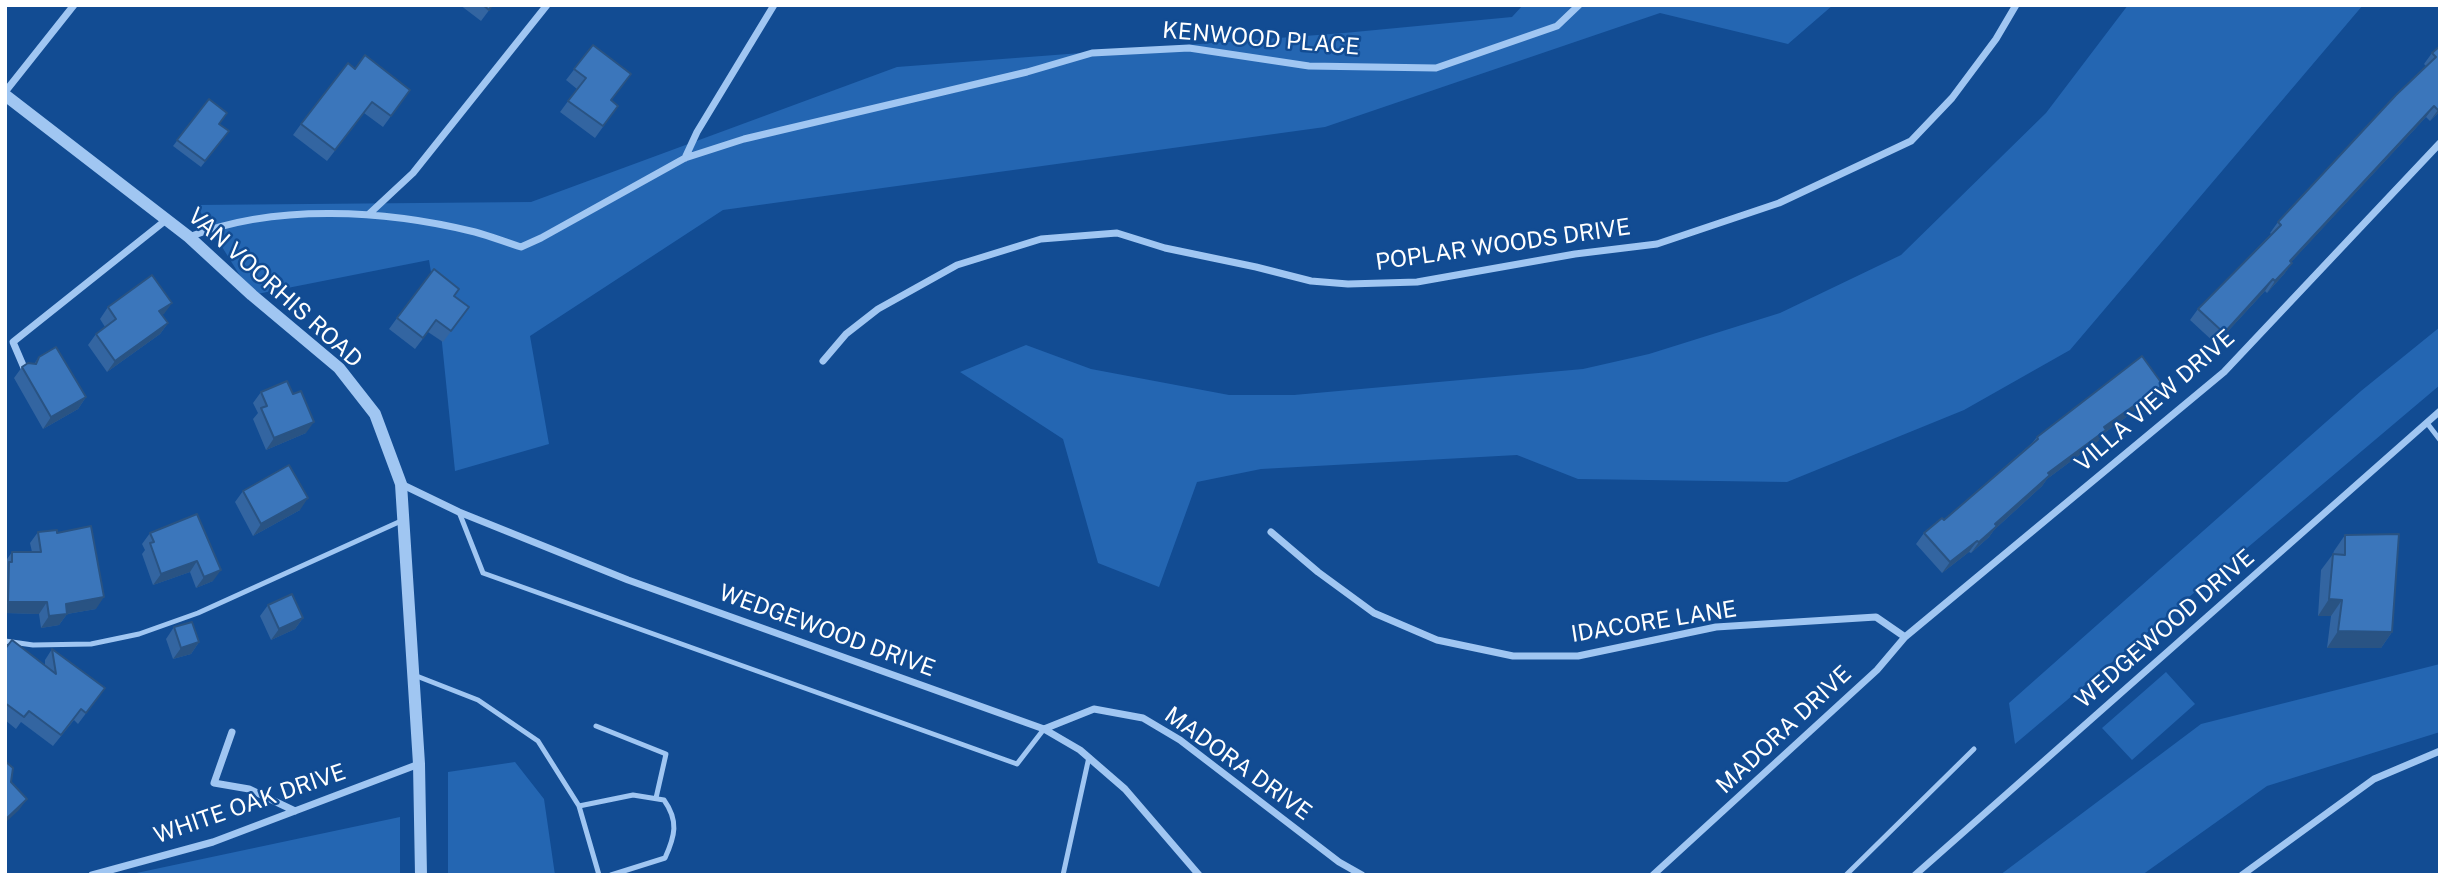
<!DOCTYPE html>
<style>
body{margin:0}
#map{position:relative;width:2445px;height:880px;overflow:hidden;background:#124c93;font-family:"Public Sans",sans-serif}
canvas{display:block}
.frame{position:absolute;inset:0;border:7px solid #fff;pointer-events:none}
</style>
<div id="map">
<canvas width="2445" height="880"></canvas>
<div class="frame"></div>
</div>
<script>
const ctx = document.querySelector('canvas').getContext('2d');
ctx.lineJoin = 'round';
function paint(path, color) {
  ctx.fillStyle = color;
  ctx.fill(path, 'evenodd');
}
function strokePath(path, color, width, dash) {
  ctx.strokeStyle = color;
  ctx.lineWidth = width;
  ctx.lineCap = dash ? 'butt' : 'round';
  ctx.setLineDash(dash || []);
  ctx.stroke(path);
}
function label(font, color, halo, rows, align = 'center') {
  ctx.font = font + ' "Public Sans",sans-serif';
  ctx.lineWidth = 5;
  ctx.setLineDash([]);
  ctx.textBaseline = 'middle';
  ctx.strokeStyle = halo;
  ctx.fillStyle = color;
  for (const [text, x, y, turn = 0] of rows) {
    ctx.save();
    ctx.translate(x, y);
    ctx.rotate((+turn || 0) * Math.PI / 180);
    ctx.textAlign = isNaN(turn) ? turn : align;
    if (halo) ctx.strokeText(text, 0, 0);
    ctx.fillText(text, 0, 0);
    ctx.restore();
  }
}
paint(new Path2D(`
 M1523,5h310l-45,39 -128,-31 -335,114 -602,83 -193,126 19,108 -94,27 -14,-138 -12,-73 -177,35 -56,-90 335,-3 366,-135 447,-34 168,-16z
 M2128,5h235l-293,345 -106,60 -177,72 -209,-3 -61,-24 -256,14 -64,13 -38,105 -61,-24 -35,-124 -103,-67 66,-27 65,24 138,26h65l289,-26 66,-15 131,-41 121,-58 145,-142z
 M2440,327v58l-425,359 -6,-41 352,-312z
 M2440,664v68l-173,54 -125,89h-142l201,-151z
 M2166,672l29,32 -63,56 -30,-32z
 M515,762l29,37 11,76h-107v-103z
 M400,817v58h-273z`), '#2466b2');
strokePath(new Path2D(`
 M2427,423l13,17
 M459,512l24,61 534,191 27,-35
 M5,641l28,4 58,-1 48,-10 59,-21 203,-92
 M414,675l64,25 60,41 41,65 20,69
 M596,726l70,28 -10,44
 M579,806l54,-11 31,5c15,21 11,36 1,58l-54,17
 M1063,875l26,-118
 M1846,875l128,-126`), '#a0c6f2', 5);
strokePath(new Path2D(`
 M5,92l69,-87
 M685,158l12,-26 77,-127
 M369,214l44,-41 134,-168
 M189,237c86,-34 197,-27 286,-5 15,4 30,10 46,15l20,-9 144,-80 59,-19 283,-67 65,-19 97,-5 120,18 127,2 121,-42 22,-21
 M823,361l23,-27 32,-25 79,-44 84,-26 76,-6 48,15 91,19 55,14 37,3 69,-2 158,-28 82,-10 122,-41 132,-62 41,-43 44,-59 20,-34
 M25,370l-12,-28 153,-122
 M401,484l58,28 169,68 416,149 36,21 45,39 74,86
 M1271,532l47,40 56,41 63,27 76,16h65l138,-29 160,-10 29,20
 M1044,729l50,-20 49,9 37,22 159,122 23,13
 M232,732l-18,51 35,6 46,22
 M92,875l121,-33 206,-78
 M1653,875l224,-205 28,-33 319,-265 216,-229
 M1915,875l525,-464
 M2242,875l132,-96 66,-28`), '#a0c6f2', 7);
strokePath(new Path2D(`
 M5,95l184,142 63,58 87,73 36,46 26,70 18,280 2,111`), '#a0c6f2', 12);
paint(new Path2D(`
 M460,5h33l-12,16z
 M593,45l18,55 7,6 -23,32 -35,-26 17,-23 -11,-9z
 M2440,46v65l-10,10 -4,-4 -135,145 1,1 -8,11 -17,19 -2,-2 -49,53 -26,-24 8,-11 73,-75 -1,-1 8,-11 148,-156 -2,-2 8,-11z
 M355,69l55,21 -27,37 -19,-14 -37,48 -34,-26 8,-11z
 M209,99l11,25 9,7 -28,36 -28,-21z
 M454,296l7,22 -18,24 -15,-10 -13,17 -26,-20 8,-11z
 M172,303l-10,12 6,8 -8,11 -53,38 -19,-27 8,-11 9,-7 -5,-8 8,-12z
 M39,357l47,40 -8,12 -35,20 -29,-51 8,-11 12,-3z
 M2163,385l-8,11 -52,38 -5,7 -51,38 -5,7 -48,44 -5,7 -18,16 -2,-1 -27,21 -26,-29 8,-11 20,-13 88,-77 5,-6z
 M261,392l32,2 13,39 -40,17 -13,-31 5,-6 -5,-10z
 M243,491l57,19 -47,26 -18,-34z
 M197,514l16,67 -17,7 -6,-16 -37,13 -11,-31 3,-4 -3,-6 8,-11z
 M38,532l19,1 39,76 -29,5 -8,11 -18,3 -2,-14 -34,-1v-51l7,-10h20l-2,-9z
 M2345,535l47,97 -11,16h-54l4,-32h-13l3,-46 12,-16 1,-3z
 M268,605l35,13 -8,11 -24,11 -11,-24z
 M174,627l25,15 -8,12 -18,5 -7,-20z
 M5,649l40,17v-6l7,-11 53,39 -27,36 -4,-4 -21,26 -32,-24 -5,7 -11,-9z`), '#3365a1');
paint(new Path2D(`
 M2434,106l-8,11 -144,155 8,-11z
 M2440,107v4l-10,10 8,-11z
 M2292,263l-8,11 -17,19 8,-12z
 M2273,279l-8,12 -49,53 8,-11z
 M172,303l-8,11 -12,9 7,-12z
 M168,323l-8,11 -53,38 8,-11z
 M2163,385l-8,11 -52,38 -5,7 -51,38 -5,7 -48,44 -5,7 -18,16 8,-11 16,-18 53,-51 56,-46z
 M86,397l-8,12 -35,20 8,-12z
 M314,422l-8,11 -40,17 8,-12z
 M308,498l-8,12 -47,26 8,-12z
 M1977,541l-8,11 -27,21 8,-11z
 M197,561l-7,11 -37,13 8,-11z
 M221,570l-8,11 -17,7 8,-11z
 M104,597l-8,12 -29,5 -8,11 -18,3 8,-12 17,-12z
 M2329,599l13,1 -11,16h-13z
 M8,602h39l-8,12 -34,-1v-6z
 M303,618l-8,11 -24,11 8,-11z
 M2338,631l54,1 -11,16h-54z
 M199,642l-8,12 -18,5 8,-11z
 M27,799l-8,11 -14,13v-3z`), '#295383');
const building = new Path2D(`
 M483,5h9l-3,5z
 M593,45l38,29 -20,26 7,6 -15,20 -35,-25 18,-23 -12,-9z
 M2440,46v61l-2,3 -4,-4 -144,155 2,2 -17,18 -2,-2 -49,54 -26,-24 83,-84 -3,-3 118,-127 40,-38 -4,-4z
 M365,55l45,35 -19,26 -19,-14 -37,48 -34,-26 47,-61 7,6z
 M209,99l18,14 -8,11 10,7 -24,30 -28,-21z
 M434,269l25,20 -5,7 15,11 -18,24 -15,-11 -13,18 -26,-20z
 M152,275l20,28 -13,8 9,12 -53,38 -19,-27 20,-15 -8,-12z
 M56,347l30,50 -35,20 -29,-50 6,-4 8,1 3,-7z
 M2142,356l21,29 -59,42 2,3 -58,43 2,2 -55,49 2,2 -18,16 -2,-1 -27,21 -26,-29 18,-15 2,2 94,-81 -1,-2z
 M287,381l6,13 8,-3 13,31 -40,16 -13,-30 6,-2 -6,-14z
 M289,465l19,33 -47,26 -18,-33z
 M197,514l24,56 -17,7 -7,-16 -36,13 -11,-31 4,-1 -4,-9z
 M91,526l13,71 -38,7 1,10 -18,2 -2,-14h-39l1,-40h3v-10h29l-3,-20 19,-2v3z
 M2399,534l-7,98 -54,-1 4,-31 -13,-1 4,-45 12,1v-20z
 M292,594l11,24 -24,11 -11,-24z
 M192,622l7,20 -18,6 -7,-21z
 M12,640l44,34 -4,-25 53,39 -19,25 -5,-4 -20,26 -32,-24 -5,6 -19,-14v-54z
 M5,761l8,7 -2,14 16,17 -22,21z`);
paint(building, '#3b76bb');
strokePath(building, '#295383', 2);
label('23px', '#fff', '#124c93', [
 ["KENWOOD PLACE",1261,39,5],
 ["POPLAR WOODS DRIVE",1503,245,-8],
 ["VAN VOORHIS ROAD",275,288,42],
 ["VILLA VIEW DRIVE",2155,401,-41],
 ["IDACORE LANE",1654,622,-9],
 ["WEDGEWOOD DRIVE",2165,629,-41],
 ["WEDGEWOOD DRIVE",827,631,20],
 ["MADORA DRIVE",1784,730,-43],
 ["MADORA DRIVE",1238,764,36],
 ["WHITE OAK DRIVE",250,804,-19]
]);
</script>
